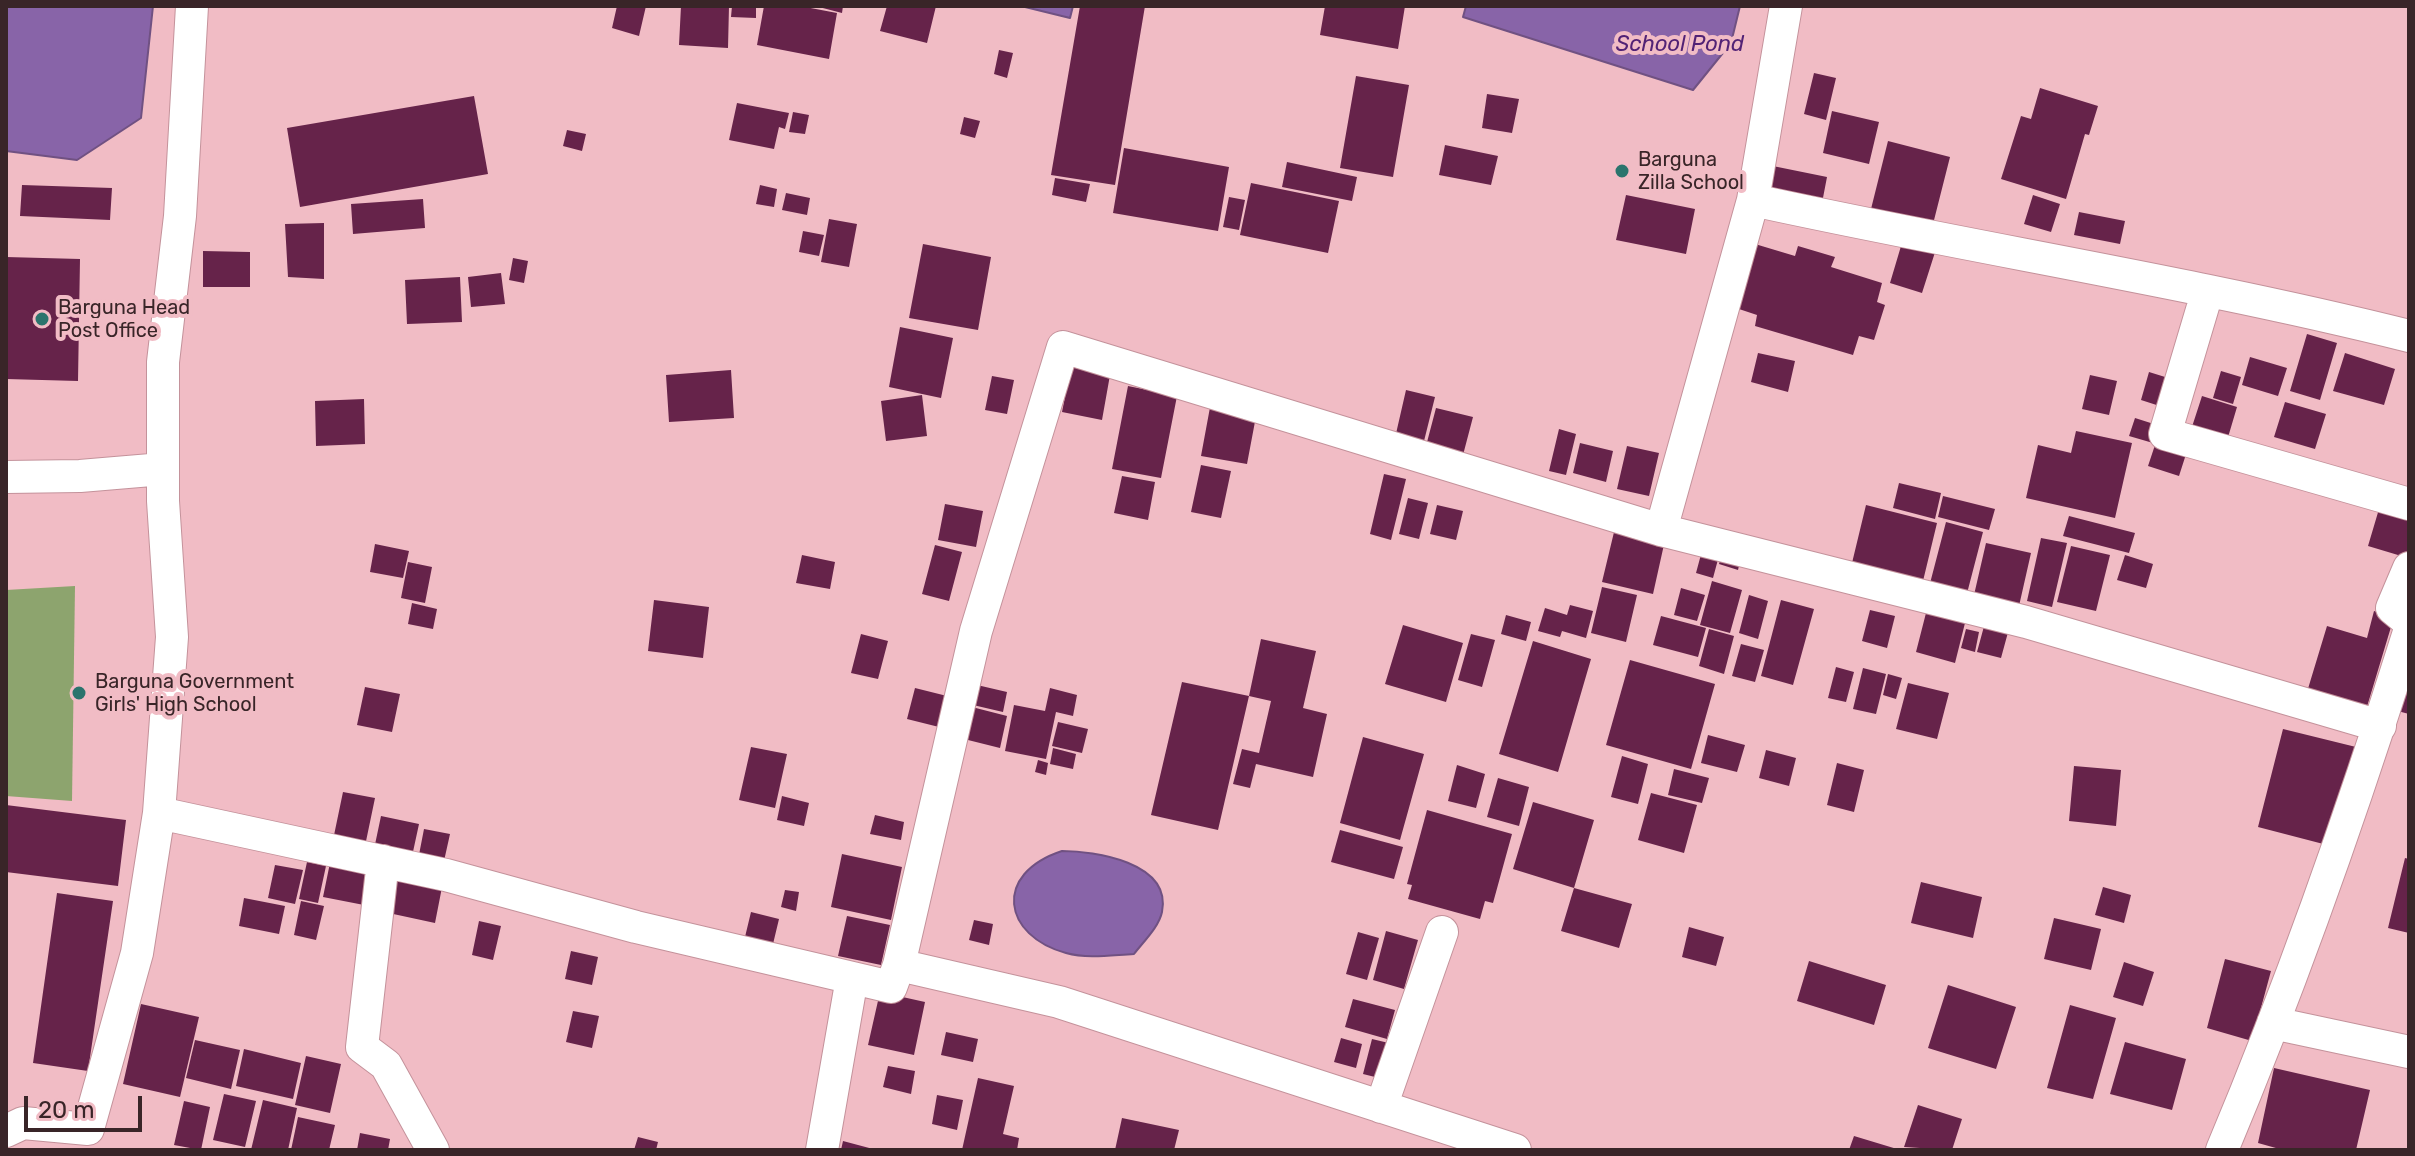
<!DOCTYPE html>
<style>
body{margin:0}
#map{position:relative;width:2415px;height:1156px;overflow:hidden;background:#f1bcc5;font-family:Rubik,sans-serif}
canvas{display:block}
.frame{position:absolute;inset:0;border:8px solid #392528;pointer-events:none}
.scale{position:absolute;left:24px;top:1096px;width:118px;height:36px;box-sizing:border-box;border:4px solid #392528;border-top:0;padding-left:10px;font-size:24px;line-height:28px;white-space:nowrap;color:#392528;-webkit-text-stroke:6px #f1bcc5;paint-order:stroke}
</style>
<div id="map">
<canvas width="2415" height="1156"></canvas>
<div class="frame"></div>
<div class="scale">20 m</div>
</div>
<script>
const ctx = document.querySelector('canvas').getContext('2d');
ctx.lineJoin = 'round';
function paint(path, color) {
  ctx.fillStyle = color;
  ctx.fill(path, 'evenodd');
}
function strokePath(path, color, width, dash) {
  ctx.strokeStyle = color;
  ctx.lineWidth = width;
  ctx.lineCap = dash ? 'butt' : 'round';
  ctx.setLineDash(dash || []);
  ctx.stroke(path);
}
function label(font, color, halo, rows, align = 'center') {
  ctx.font = font + ' Rubik,sans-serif';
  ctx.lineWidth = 8;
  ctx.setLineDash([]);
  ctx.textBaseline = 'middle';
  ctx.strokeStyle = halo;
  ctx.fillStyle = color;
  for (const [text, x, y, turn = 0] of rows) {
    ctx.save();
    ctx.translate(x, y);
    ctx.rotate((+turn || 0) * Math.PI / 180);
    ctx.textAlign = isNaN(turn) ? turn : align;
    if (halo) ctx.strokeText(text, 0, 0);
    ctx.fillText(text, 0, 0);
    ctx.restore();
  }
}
paint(new Path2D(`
 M75,586l-3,215 -66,-5v-206z`), '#8da46e');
const water = new Path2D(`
 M6,6h147l-12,112 -64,42 -71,-9z
 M1021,6h52l-3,12z
 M1466,6h274l-9,37 -38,47 -230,-73z
 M1062,851c32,0 110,11 100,61 -3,15 -19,30 -28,42 -22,1 -46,5 -68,-1 -63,-17 -74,-79 -4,-102z`);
paint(water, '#8864a8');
strokePath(water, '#705182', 2);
paint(new Path2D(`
 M617,6h29l-7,30 -27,-8z
 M681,6h48l-1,42 -49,-3z
 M732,6h24v12l-25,-1z
 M764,6h36l37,7 -8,46 -72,-14z
 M815,6h28l-1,7z
 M887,6h49l-9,37 -47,-12z
 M1080,6h65l-30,179 -64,-10z
 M1325,6h80l-7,43 -78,-14z
 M999,50l14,3 -6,25 -13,-4z
 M1814,73l22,5 -10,42 -22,-6z
 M1356,76l53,9 -16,92 -53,-9z
 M2040,88l58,18 -9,29 -4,-1 -19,65 -65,-20 20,-63 10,3z
 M1487,94l32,5 -7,34 -30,-5z
 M474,96l14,78 -188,33 -13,-79z
 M737,103l52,10 -4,16 -6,-2 -5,22 -45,-9z
 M1832,111l47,11 -10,42 -46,-11z
 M793,112l16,3 -4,19 -16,-2z
 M964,117l16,4 -5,17 -15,-4z
 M567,130l19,4 -4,17 -19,-5z
 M1888,141l62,16 -18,71 -62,-15z
 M1445,145l53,11 -7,29 -52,-10z
 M1124,148l105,19 -11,64 -105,-18z
 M1287,162l70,15 -5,24 -70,-14z
 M1763,164l64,13 -5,26 -64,-13z
 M1055,178l35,6 -4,18 -34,-7z
 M1251,183l88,18 -11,52 -88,-18z
 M22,185l90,3 -2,32 -90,-4z
 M760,185l17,4 -3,18 -18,-3z
 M786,193l24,5 -3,17 -25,-5z
 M1626,195l69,14 -9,45 -70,-14z
 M2033,195l27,9 -9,28 -27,-8z
 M1229,197l16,3 -6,30 -16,-3z
 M423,199l2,29 -72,6 -2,-30z
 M2079,212l46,9 -5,23 -46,-9z
 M829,219l28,5 -8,43 -28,-5z
 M324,223v56l-36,-2 -3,-53z
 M803,231l21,4 -5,21 -20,-4z
 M1904,236l33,10 -15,47 -32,-10z
 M923,244l68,13 -13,73 -69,-12z
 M1755,244l40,12 3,-10 37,11 -4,10 51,16 -5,19 8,3 -11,35 -15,-4 -6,19 -98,-29 2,-11 -21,-7z
 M203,251l47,1v35h-47z
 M6,257l74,2 -2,122 -72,-2z
 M513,258l15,3 -4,22 -15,-3z
 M501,273l4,31 -34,3 -3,-30z
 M460,277l2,45 -55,2 -2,-44z
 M900,327l53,11 -12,60 -52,-11z
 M2307,334l30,9 -17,57 -30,-9z
 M1758,353l37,8 -7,31 -37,-10z
 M2345,353l50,16 -11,36 -51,-14z
 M2250,357l37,11 -9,28 -36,-11z
 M1071,367l39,8 -8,45 -40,-8z
 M731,370l3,48 -65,4 -3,-47z
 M2221,371l20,6 -8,27 -20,-6z
 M2149,372l29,9 -9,28 -28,-9z
 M2090,375l27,6 -8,34 -27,-6z
 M992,376l22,4 -7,34 -22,-4z
 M1128,386l49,10 -16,82 -49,-9z
 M1406,390l29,7 -12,48 -28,-7z
 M922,395l5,41 -41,5 -5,-40z
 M2202,396l35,11 -11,37 -36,-11z
 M364,399l1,45 -49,2 -1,-45z
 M1211,402l46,9 -10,53 -46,-8z
 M2285,402l41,12 -11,35 -41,-12z
 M1436,408l37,9 -10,38 -37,-9z
 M2135,418l22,7 -4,18 -24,-7z
 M1559,429l17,5 -10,41 -17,-4z
 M2076,431l56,12 -17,75 -89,-20 12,-53 33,8z
 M2157,439l31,9 -9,28 -31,-10z
 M1580,443l33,8 -7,31 -33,-9z
 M1627,446l32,7 -10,43 -32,-7z
 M1201,465l30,6 -10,47 -30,-6z
 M1384,474l22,5 -15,61 -21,-6z
 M1122,476l33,6 -7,38 -34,-7z
 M1899,483l42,10 -6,26 -42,-11z
 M1943,496l52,13 -6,21 -51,-13z
 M1408,498l20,5 -9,36 -20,-5z
 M945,504l38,7 -7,36 -38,-7z
 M1437,505l26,6 -7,29 -26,-6z
 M1866,505l71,18 -14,58 -71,-18z
 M2379,509l30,9 -1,40 -40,-12z
 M2069,516l66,17 -6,20 -66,-17z
 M1946,522l37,10 -18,69 -37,-10z
 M1615,528l50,12 -12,54 -51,-12z
 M2041,538l26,5 -15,64 -25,-6z
 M1986,543l45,10 -12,53 -45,-11z
 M375,544l34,7 -6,27 -33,-6z
 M935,545l27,7 -13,49 -27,-7z
 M2071,546l39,9 -14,56 -39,-9z
 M1703,547l17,5 -7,26 -17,-5z
 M1724,547l18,6 -4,17 -19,-6z
 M802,555l33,7 -5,27 -34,-6z
 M2125,555l28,9 -7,24 -29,-8z
 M408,562l24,5 -7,36 -24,-5z
 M1712,581l30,9 -12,43 -30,-8z
 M1602,587l35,8 -11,47 -35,-9z
 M1681,588l24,7 -8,26 -23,-6z
 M1749,595l19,6 -10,38 -19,-6z
 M654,600l55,7 -6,51 -55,-7z
 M1781,600l33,9 -21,76 -32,-9z
 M412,603l25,6 -4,20 -25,-5z
 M1570,605l23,6 -7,27 -24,-7 -2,6 -22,-6 7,-23 22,7z
 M1870,610l25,6 -8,32 -25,-7z
 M2374,611l20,6 -28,93 -59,-18 20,-66 40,12z
 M1926,613l39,10 -10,40 -39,-11z
 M1506,615l25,7 -5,19 -25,-7z
 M1661,616l45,12 -8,29 -45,-12z
 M1986,619l24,6 -9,33 -24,-6z
 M1403,625l60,18 -17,59 -61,-18z
 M1709,629l25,7 -10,38 -25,-8z
 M1966,629l13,3 -4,20 -14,-4z
 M861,634l27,7 -10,38 -27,-6z
 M1471,634l24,6 -13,47 -24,-7z
 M1261,639l55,12 -13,57 24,6 -14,63 -57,-13 -6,24 -17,-4 9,-35 17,4 12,-52 -22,-5z
 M1533,641l58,18 -33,113 -59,-18z
 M1741,644l23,6 -9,32 -23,-6z
 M2409,651v63l-19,-5z
 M1630,660l85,24 -24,85 -85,-24z
 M1836,667l18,5 -8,30 -18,-4z
 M1863,668l23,6 -10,40 -23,-5z
 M1888,674l14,4 -6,21 -13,-4z
 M1182,682l67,14 -31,134 -67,-15z
 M1908,683l41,10 -12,46 -41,-10z
 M977,685l30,7 -4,20 -30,-7z
 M365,687l35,7 -8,38 -35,-7z
 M915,688l36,9 -8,31 -36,-9z
 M1050,688l27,7 -4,21 -17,-4 -10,47 -41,-8 9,-46 31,6z
 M968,706l39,10 -7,32 -40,-10z
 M1058,722l30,7 -6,24 -30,-7z
 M2283,729l73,18 -25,99 -73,-19z
 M1708,735l37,10 -8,27 -36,-9z
 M1363,737l61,17 -24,86 -60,-17z
 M751,747l36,7 -12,54 -36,-8z
 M1053,748l23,6 -3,15 -23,-5z
 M1766,750l30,8 -7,28 -30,-8z
 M1622,756l26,8 -10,40 -27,-7z
 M1038,760l10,3 -2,12 -11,-3z
 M1837,763l27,7 -10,42 -27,-7z
 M1457,765l28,9 -9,34 -28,-7z
 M2074,766l47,4 -5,56 -47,-5z
 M1674,769l35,9 -7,25 -34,-8z
 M1498,778l31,9 -10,39 -32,-9z
 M343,792l32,6 -10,48 -32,-6z
 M1651,793l46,12 -13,48 -46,-13z
 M782,796l27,7 -5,23 -27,-6z
 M1533,802l61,18 -20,68 -61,-19z
 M6,805l120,15 -8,66 -112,-14z
 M1427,810l85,24 -19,69 -8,-2 -5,18 -72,-20 4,-14 -5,-1z
 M875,815l29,7 -3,18 -31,-6z
 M381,816l38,8 -8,37 -38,-7z
 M424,829l26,5 -8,36 -25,-5z
 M1340,830l63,17 -9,32 -63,-17z
 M842,854l60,13 -11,53 -60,-13z
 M331,858l41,9 -8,38 -41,-8z
 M2405,858l4,1v74l-21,-5z
 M307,862l19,4 -8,37 -19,-4z
 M275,865l28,5 -8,34 -27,-6z
 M394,867l50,10 -9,46 -51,-11z
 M1921,882l61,15 -9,41 -62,-15z
 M2103,887l28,8 -7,28 -29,-8z
 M1574,888l58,16 -13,44 -58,-17z
 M785,890l14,2 -3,19 -15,-4z
 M57,893l56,8 -25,170 -55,-8z
 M244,898l41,8 -6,28 -40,-8z
 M301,901l23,5 -8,34 -22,-5z
 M751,912l28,7 -6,25 -28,-7z
 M847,916l43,9 -9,40 -43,-9z
 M2054,918l47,11 -10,41 -47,-11z
 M974,920l19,4 -4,21 -20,-5z
 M479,921l22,5 -8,34 -21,-5z
 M1689,927l35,10 -8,29 -34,-9z
 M1386,931l32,9 -14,49 -31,-9z
 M1358,932l21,6 -12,42 -21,-6z
 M571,951l27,6 -6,28 -27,-6z
 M2225,959l46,12 -19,70 -45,-13z
 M1809,961l77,24 -12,40 -77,-24z
 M2124,962l30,10 -11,34 -30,-9z
 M1948,985l68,22 -20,62 -68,-21z
 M880,992l45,10 -11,53 -46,-10z
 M1353,999l42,11 -8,29 -42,-12z
 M141,1004l58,13 -19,80 -57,-13z
 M2070,1005l46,13 -23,81 -46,-11z
 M573,1011l26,5 -7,32 -26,-6z
 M946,1032l32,7 -5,23 -32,-7z
 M1341,1038l21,6 -6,24 -22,-6z
 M1372,1039l25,6 -10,35 -24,-6z
 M195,1040l45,10 -9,39 -45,-11z
 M2125,1042l61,17 -14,51 -62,-16z
 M244,1049l57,14 -8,36 -57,-13z
 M306,1056l35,8 -11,49 -35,-8z
 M888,1066l27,5 -4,23 -28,-7z
 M2274,1068l96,22 -14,60h-73l-25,-7z
 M978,1078l36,8 -11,48 16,4 -2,12h-55z
 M224,1094l32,7 -11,46 -32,-7z
 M937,1095l26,5 -6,30 -25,-6z
 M263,1100l34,8 -9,42h-37z
 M184,1101l26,6 -9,43 -27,-5z
 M1918,1105l44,14 -10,31 -48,-3z
 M298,1117l37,8 -6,25h-38z
 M1122,1118l57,12 -5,20h-59z
 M360,1133l30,6 -2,11h-31z
 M1854,1136l43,13v1h-48z
 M638,1137l20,5 -2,8h-22z
 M843,1141l30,8v1h-32z`), '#66234a');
const minor = new Path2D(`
 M1753,200l33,-194
 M2207,293l-42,141 244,70
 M6,477l74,-1 83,-7
 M1661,530l92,-330c218,48 440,82 656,136
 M2409,568l-17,40 17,14
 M159,813l287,62 190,52 255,60 8,-22
 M383,861l-21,186 24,18 47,85
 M2273,1023l136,29
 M1381,1107l61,-175
 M6,1131l17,-8 65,6 49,-176 22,-140 13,-176 -9,-136v-139l17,-146 12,-210
 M822,1150l30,-172
 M1515,1150l-456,-148 -160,-37 77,-334 87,-284 598,183 365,92 354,104
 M2222,1150c71,-169 132,-343 187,-518`);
strokePath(minor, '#c4929b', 34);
strokePath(minor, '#fff', 32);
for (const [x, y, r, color] of [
 [1622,171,8,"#2b746d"],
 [42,319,8,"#2b746d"],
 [79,693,8,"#2b746d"]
]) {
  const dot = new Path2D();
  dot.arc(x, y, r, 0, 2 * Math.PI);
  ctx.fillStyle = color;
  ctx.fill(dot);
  strokePath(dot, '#f1bcc5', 3);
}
label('20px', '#392528', '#f1bcc5', [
 ["Barguna",1638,160],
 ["Zilla School",1638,183],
 ["Barguna Head",58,308],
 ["Post Office",58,331],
 ["Barguna Government",95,682],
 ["Girls' High School",95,705]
], 'left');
label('italic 22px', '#522275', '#f1bcc5', [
 ["School Pond",1680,45]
]);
</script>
